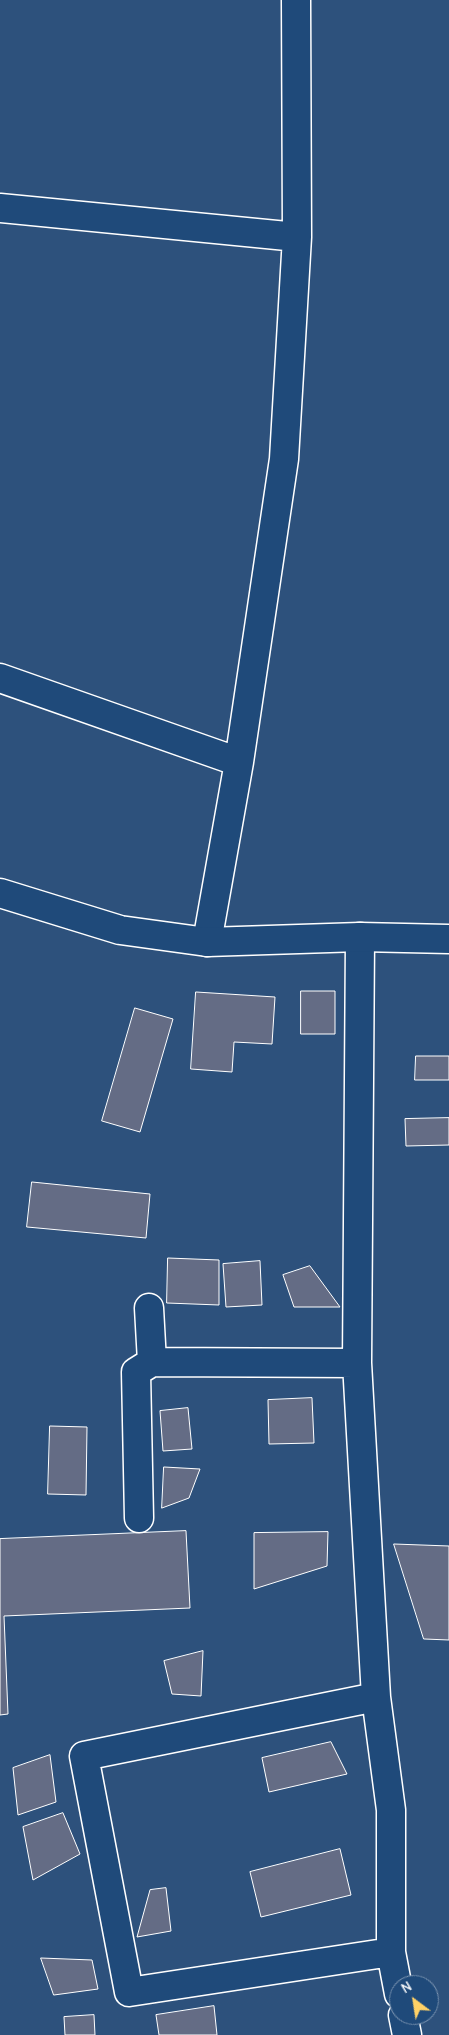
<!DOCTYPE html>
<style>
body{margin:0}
#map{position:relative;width:449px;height:2035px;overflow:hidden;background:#2d517c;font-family:"Comic Neue",sans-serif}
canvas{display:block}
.north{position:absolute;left:389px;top:1975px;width:50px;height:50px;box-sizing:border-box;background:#1f4a7a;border:1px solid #7992af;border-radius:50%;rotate:329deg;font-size:14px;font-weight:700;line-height:20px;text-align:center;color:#fff}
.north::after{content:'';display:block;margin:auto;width:18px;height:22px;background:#ffd166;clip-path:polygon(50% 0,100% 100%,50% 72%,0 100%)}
</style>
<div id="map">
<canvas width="449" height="2035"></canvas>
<div class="north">N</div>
</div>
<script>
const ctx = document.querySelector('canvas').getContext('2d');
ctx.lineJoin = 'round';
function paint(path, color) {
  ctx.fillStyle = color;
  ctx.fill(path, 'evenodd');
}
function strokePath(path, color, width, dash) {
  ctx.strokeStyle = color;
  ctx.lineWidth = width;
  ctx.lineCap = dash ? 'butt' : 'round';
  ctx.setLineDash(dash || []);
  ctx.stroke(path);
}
const building = new Path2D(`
 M301,991h34v43h-34z
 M196,992l79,5 -3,47 -38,-2 -2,30 -41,-3z
 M135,1008l38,11 -33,113 -38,-11z
 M416,1056h33v24h-34z
 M449,1118v27l-43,1 -1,-27z
 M32,1182l118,12 -4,44 -119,-11z
 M168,1258l51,2v45l-52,-2z
 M260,1261l2,44 -36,2 -3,-43z
 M310,1266l30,41h-46l-11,-32z
 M312,1398l2,45 -45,1 -1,-44z
 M188,1408l4,41 -29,2 -3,-40z
 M50,1426l37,1 -1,68 -38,-1z
 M164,1467l36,2 -11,29 -27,10z
 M186,1531l4,77 -186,8 4,98 -8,1v-176z
 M328,1532l-1,34 -73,23v-56z
 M394,1544l55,2v94l-25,-1z
 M203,1651l-2,45 -29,-2 -8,-33z
 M331,1742l16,32 -78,18 -7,-34z
 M50,1755l6,47 -38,13 -5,-47z
 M63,1813l17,41 -47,26 -10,-53z
 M340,1849l11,46 -90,22 -11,-45z
 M166,1888l5,43 -34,6 13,-47z
 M41,1958l51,2 6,29 -44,6z
 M214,2006l3,29h-58l-3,-20z
 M94,2015l1,20h-30l-1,-18z`);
paint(building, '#646c85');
strokePath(building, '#fff', 1);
const minor = new Path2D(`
 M0,208l297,29
 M0,678l239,84
 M360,937l-3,426 19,334 15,113v142l8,42
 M207,942l32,-180 45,-303 13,-222 -1,-237
 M149,1308l3,54
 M139,1518l-3,-146 16,-10 205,1
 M376,1697l-292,59 45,236 262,-40
 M403,2015l4,20`);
const tertiary = new Path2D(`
 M0,893l120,37 87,12 153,-5 89,2`);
strokePath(minor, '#fff', 31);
strokePath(tertiary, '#fff', 31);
strokePath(minor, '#1f4a7a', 28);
strokePath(tertiary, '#1f4a7a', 28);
</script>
